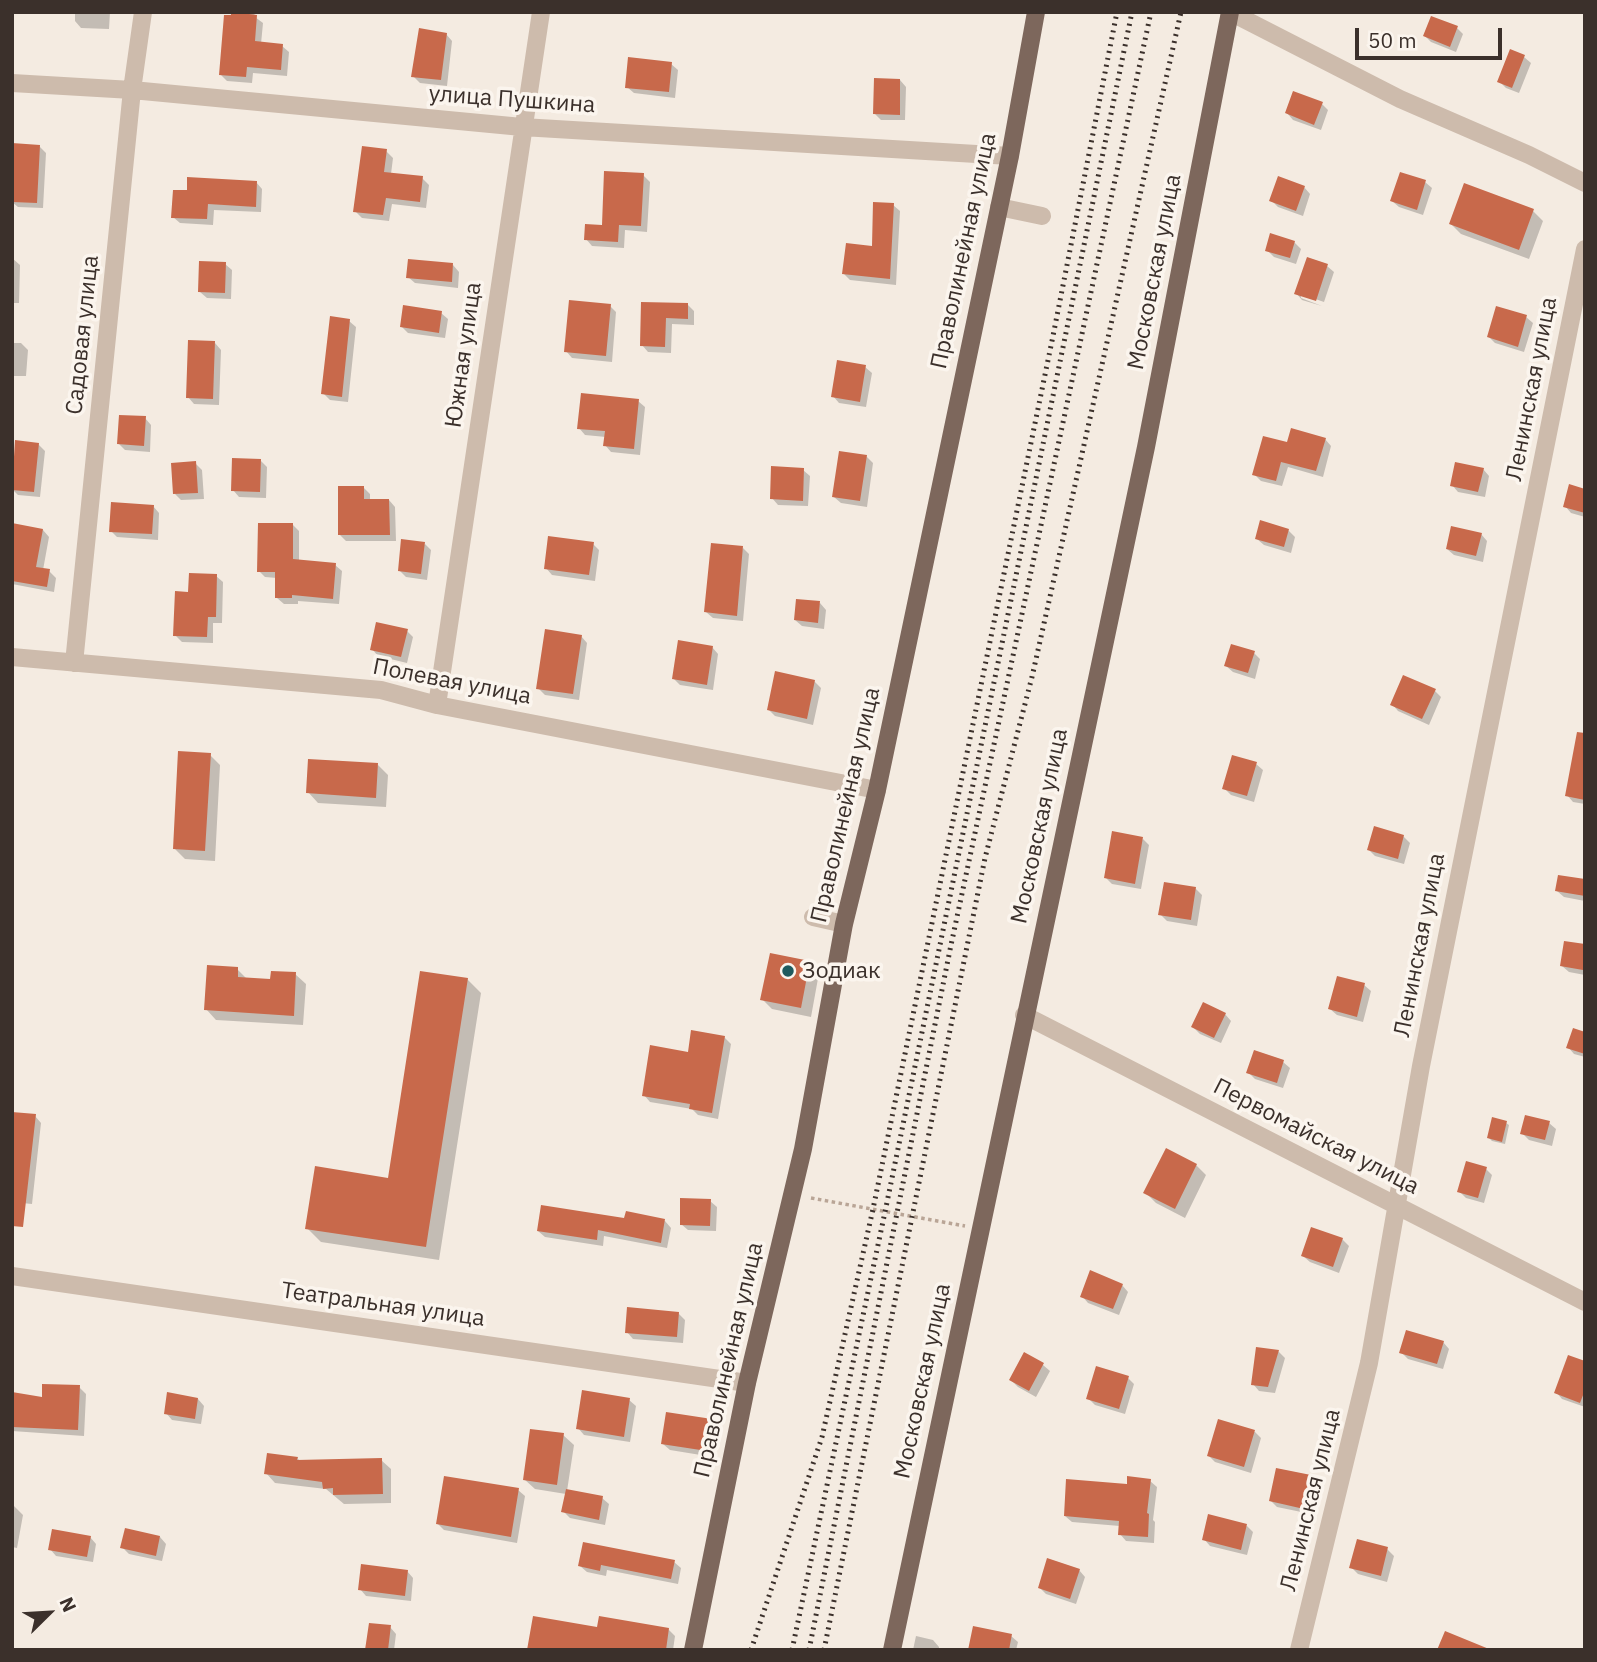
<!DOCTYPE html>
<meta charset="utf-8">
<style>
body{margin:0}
#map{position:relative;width:1597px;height:1662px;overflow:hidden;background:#f4ebe1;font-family:"IBM Plex Sans",sans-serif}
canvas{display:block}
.frame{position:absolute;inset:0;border:14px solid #3b302b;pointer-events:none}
.north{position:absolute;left:14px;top:1578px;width:70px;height:70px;-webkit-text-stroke:5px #fbf5ee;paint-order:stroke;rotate:66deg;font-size:19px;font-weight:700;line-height:28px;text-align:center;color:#3b302b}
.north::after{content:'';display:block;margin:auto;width:24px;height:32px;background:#3b302b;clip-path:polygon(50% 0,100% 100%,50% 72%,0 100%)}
.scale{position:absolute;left:1355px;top:28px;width:147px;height:32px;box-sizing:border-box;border:4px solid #3b302b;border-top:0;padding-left:9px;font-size:21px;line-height:24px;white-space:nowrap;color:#3b302b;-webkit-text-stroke:5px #fbf5ee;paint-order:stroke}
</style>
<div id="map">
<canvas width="1597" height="1662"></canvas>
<div class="frame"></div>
<div class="north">N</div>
<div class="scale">50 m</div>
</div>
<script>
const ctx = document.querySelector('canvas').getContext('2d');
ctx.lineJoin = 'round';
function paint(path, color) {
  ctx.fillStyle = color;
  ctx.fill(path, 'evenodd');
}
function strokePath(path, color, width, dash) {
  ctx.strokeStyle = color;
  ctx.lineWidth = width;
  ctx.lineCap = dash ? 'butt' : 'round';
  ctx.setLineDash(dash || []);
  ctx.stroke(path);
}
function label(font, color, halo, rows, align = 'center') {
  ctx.font = font + ' "IBM Plex Sans",sans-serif';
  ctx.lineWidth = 7;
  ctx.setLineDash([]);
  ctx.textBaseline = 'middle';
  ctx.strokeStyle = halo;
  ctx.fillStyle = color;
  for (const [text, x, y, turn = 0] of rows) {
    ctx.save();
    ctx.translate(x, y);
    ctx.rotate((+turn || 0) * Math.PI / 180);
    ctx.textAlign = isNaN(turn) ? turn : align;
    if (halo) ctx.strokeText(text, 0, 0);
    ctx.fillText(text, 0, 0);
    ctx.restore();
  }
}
paint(new Path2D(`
 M75,12h35l-1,17 -28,-1 -6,-7z
 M233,12h21l1,5 8,6 -2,21 21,2 7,6 -2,24 -34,-3 -1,10 -25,-2 -6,-6z
 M1457,28l6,6 -7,18 -25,-10 -6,-6z
 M446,34l6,7 -5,45 -27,-3 -7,-7z
 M1524,57l7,6 -12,30 -13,-5 -7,-7z
 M671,64l7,6 -3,28 -41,-5 -7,-6z
 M900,80l6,7 -1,33h-24l-7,-7z
 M1322,104l6,6 -7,20 -28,-10 -6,-7z
 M39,146l7,7 -3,55 -25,-1 -6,-5z
 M386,151l7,7 -2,16 31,4 7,7 -3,23 -34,-4 -3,17 -27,-3 -7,-7z
 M1401,174l24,8 7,6 -9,27 -24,-8 -7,-6z
 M643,175l7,7 -3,50 -22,-2 -1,18 -32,-2 -6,-7 18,-13z
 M256,182l6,7 -1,23 -47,-2 -1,15 -33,-2 -7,-6 15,-25z
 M1304,187l6,7 -7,22 -25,-9 -7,-7z
 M893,205l7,6 -4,74 -46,-5 -6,-6 30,-26z
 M1533,211l10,10 -14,38 -68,-25 -10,-10z
 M1294,242l7,7 -5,15 -22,-7 -7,-7z
 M12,258l8,7 -1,38h-7z
 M225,264l7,6 -1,29 -24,-1 -7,-6z
 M453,265l6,7 -1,16 -43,-5 -7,-6z
 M1327,266l7,6 -10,30 -23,-8v4l21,8 -20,-6 -6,-7z
 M643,303l45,2 6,6v14l-22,-1 -1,29 -23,-1 -6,-7z
 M610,306l6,6 -4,50 -40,-4 -6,-7z
 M441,313l7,6 -3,19 -37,-5 -6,-6z
 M1526,317l7,6 -9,29 -29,-9 -6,-6z
 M349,321l7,6 -8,75 -18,-2 -7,-7z
 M12,343h9l7,7 -2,26h-14z
 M215,343l6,7 -2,55 -25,-1 -6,-7z
 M865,367l7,6 -6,34 -27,-4 -6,-7z
 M638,401l7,6 -5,48 -29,-3 -6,-7 1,-8 -21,-2 -6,-7z
 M145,418l6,7 -1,27 -25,-2 -6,-6z
 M1325,439l6,7 -8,31 -35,-10 -6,19 -21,-5 -7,-7 34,-30z
 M17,442l21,2 7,7 -5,46 -22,-2 -6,-6z
 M866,456l7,7 -6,44 -26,-4 -7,-6z
 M260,460l7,7 -1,31 -27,-1 -6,-7z
 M195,463l7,7 2,29 -23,1 -6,-6z
 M1483,469l6,7 -4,21 -27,-5 -6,-7z
 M803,470l7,6 -2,30 -30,-1 -6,-7z
 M363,487l7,7v6h19l6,7 1,34h-50l-6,-6z
 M1585,491v26l-14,-4 -6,-7z
 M153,506l6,7 -1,27 -41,-3 -6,-6z
 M12,524l31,6 6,7 -6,33 6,1 7,7 -2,14 -42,-8z
 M293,525l6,6v31l36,3 7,6 -3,33 -41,-3v3h-14l-7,-6v-20l-12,-1 -6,-6z
 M1288,530l7,7 -4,16 -27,-8 -7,-6z
 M1481,534l6,7 -4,21 -29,-7 -7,-6z
 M425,544l6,6 -4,30 -21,-3 -7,-7z
 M593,544l6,6 -4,31 -43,-6 -6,-7z
 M743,548l6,6 -6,67 -30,-3 -7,-6z
 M216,576l7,6 -1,41h-9v20l-31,-1 -7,-7z
 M820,603l6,7 -2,19 -22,-3 -7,-6z
 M407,631l6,6 -6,26 -29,-7 -6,-7z
 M581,636l6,7 -8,57 -34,-5 -7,-7z
 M712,647l6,7 -5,36 -33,-5 -6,-6z
 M1254,653l6,6 -5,20 -22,-7 -7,-6z
 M814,681l7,7 -8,37 -38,-9 -6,-6z
 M1435,691l6,6 -12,28 -31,-14 -6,-7z
 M210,755l10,10 -5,96 -30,-2 -11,-11z
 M1256,764l7,6 -9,32 -23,-7 -7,-7z
 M1585,764v40l-12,-2 -6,-7z
 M378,765l10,10 -2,32 -68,-4 -10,-11z
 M1403,836l7,7 -6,21 -29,-8 -6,-6z
 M1143,839l6,6 -8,44 -29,-5 -6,-6z
 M1585,881v20l-21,-4 -7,-6z
 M1195,888l7,7 -5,31 -30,-5 -7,-7z
 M1585,946v29l-16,-3 -7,-6z
 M809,963l10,10 -8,44 -39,-8 -10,-10z
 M237,969l10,10 25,1 23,-6 11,10 -3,41 -87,-5 -10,-11z
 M467,979l14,14 -42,267 -118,-18 -14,-14 83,-48z
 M1364,985l7,6 -8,31 -26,-7 -7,-6z
 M1225,1014l6,7 -10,22 -21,-9 -7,-7z
 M1585,1034v23l-11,-3 -6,-7z
 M724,1037l7,7 -13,75 -20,-4 -6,-6 -42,-7 -6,-7 45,-41z
 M1283,1062l7,6 -7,20 -28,-9 -7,-7z
 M35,1116l6,7 -9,81 -20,-2z
 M1506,1123l3,2 -4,19 -13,-3 -3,-3z
 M1549,1123l7,6 -4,17 -23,-6 -7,-7z
 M1196,1165l10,10 -21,43 -29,-15 -10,-10z
 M1486,1169l6,6 -8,28 -18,-5 -7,-7z
 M710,1201l7,6 -1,24 -28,-1 -7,-6z
 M626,1220l39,1 6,7 -4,20 -63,-12 -1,10 -58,-9 -7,-6z
 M1342,1239l7,7 -10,27 -29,-11 -7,-6z
 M1122,1285l6,7 -9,23 -31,-12 -6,-7z
 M678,1313l7,7 -2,23 -50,-4 -6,-7z
 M1443,1342l6,7 -6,20 -35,-10 -7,-7z
 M1278,1351l7,7 -10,35 -16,-2 -6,-7z
 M1025,1355l18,10 7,6 -14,26 -18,-10 -7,-7z
 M1585,1363v44l-23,-8 -6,-7z
 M1128,1378l6,6 -9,30 -30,-9 -7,-7z
 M79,1387l7,7 -2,42 -72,-5v-37l31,5z
 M198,1399l6,7 -3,18 -29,-4 -6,-7z
 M629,1400l7,6 -6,36 -46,-7 -6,-7z
 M711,1420l7,7 -5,30 -43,-7 -7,-6z
 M1219,1421l36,11 6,6 -10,35 -36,-11 -6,-6z
 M563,1435l11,10 -7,46 35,7 7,6 -4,21 -35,-7 -7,-7 3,-17 -31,-5 -11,-10z
 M297,1458l4,4 80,-2 10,9v34l-47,1 -18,-15 -51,-6 -9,-10z
 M1310,1477l7,6 -6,31 -34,-7 -6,-6z
 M1150,1481l7,6 -4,33 2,2 -1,21 -28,-2 -6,-7v-8l-48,-4 -7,-6 63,-30z
 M518,1490l7,6 -8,47 -73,-13 -6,-6z
 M12,1504l11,11 -6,33 -5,-1z
 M1247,1526l6,6 -6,23 -37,-9 -6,-7z
 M90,1537l6,7 -3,18 -37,-6 -6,-7z
 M160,1537l6,7 -4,17 -33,-7 -7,-7z
 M1387,1549l7,7 -7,26 -29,-8 -7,-7z
 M674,1562l7,6 -3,16 -71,-14 -1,6 -19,-4 -7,-6z
 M1079,1570l6,7 -9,27 -30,-10 -6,-6z
 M407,1571l6,7 -2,23 -45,-5 -6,-7z
 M390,1627l6,7 -2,16h-27z
 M599,1629h69l7,7 -2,14h-144z
 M916,1636l17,4 6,7v3h-26z
 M1011,1636l7,6 -2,8h-46z`), '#0003');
paint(new Path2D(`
 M231,12h18v2l8,1 -2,26 28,3 -2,26 -34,-3 -1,10 -27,-2 5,-60h7z
 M1431,16l27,10 -8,21 -27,-11z
 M419,28l28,5 -6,47 -30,-3z
 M1510,49l15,6 -13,33 -15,-6z
 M628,57l44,5 -3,30 -44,-4z
 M874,78l26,1v36l-27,-1z
 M1293,91l30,11 -9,23 -29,-12z
 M12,143l28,2 -3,58 -25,-1z
 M362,146l25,3 -3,23 39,4 -3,26 -34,-4 -3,17 -30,-3z
 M604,171l40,2 -3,53 -22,-1 -1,17 -34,-2 1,-16 17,1z
 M1400,172l26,8 -9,30 -27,-9z
 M1278,176l27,10 -9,25 -27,-10z
 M187,177l70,4 -1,26 -48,-3 -1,15 -36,-1 2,-28h14z
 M1464,183l70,26 -15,41 -70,-26z
 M873,202l21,1 -4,76 -48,-5 4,-31 26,3z
 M1270,233l25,8 -5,17 -25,-7z
 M1307,257l21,7 -12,37 -22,-7z
 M408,259l45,4 -1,19 -46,-4z
 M199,261l27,1 -1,31 -27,-1z
 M569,300l42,4 -5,52 -42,-4z
 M641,302l47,1v16l-22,-1 -1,29 -25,-1z
 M403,305l39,6 -3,22 -39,-6z
 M1496,306l31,9 -9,32 -31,-10z
 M330,316l20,3 -8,78 -21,-3z
 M188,340l27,1 -2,58 -27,-1z
 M837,360l29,5 -6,37 -29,-5z
 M581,393l58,6 -5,50 -31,-3 2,-15 -28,-2z
 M119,415l27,1 -2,30 -27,-2z
 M1291,428l35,10 -10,33 -35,-9 -5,19 -24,-6 11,-39 24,6z
 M15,440l24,3 -5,49 -22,-2z
 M839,451l28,4 -7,46 -28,-4z
 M232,458l29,1 -1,33 -29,-1z
 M196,461l2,32 -25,1 -2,-31z
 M1455,462l29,6 -6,24 -28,-6z
 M771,466l33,2 -1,33 -33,-2z
 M1569,484l16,5v24l-22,-6z
 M338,486h26v13h25l1,36h-52z
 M111,502l43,3 -2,29 -43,-2z
 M1260,520l29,9 -5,18 -29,-8z
 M12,523l31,6 -7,38 14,2 -3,18 -35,-6z
 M258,523h35v36l43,4 -3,36 -41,-4v3h-17v-26h-18z
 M1451,526l31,7 -6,23 -30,-7z
 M548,536l46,6 -5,33 -45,-6z
 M401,539l24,3 -4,32 -23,-3z
 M711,543l32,3 -6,70 -33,-4z
 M189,573l28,1 -1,43h-8l-1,20 -34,-1 2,-45 13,1z
 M796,599l24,2 -2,22 -24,-3z
 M376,622l32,7 -7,28 -31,-7z
 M545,629l37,6 -9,59 -37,-5z
 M678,640l35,6 -6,39 -35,-6z
 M1231,644l24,7 -7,22 -24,-7z
 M775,671l40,9 -8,39 -40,-9z
 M1403,675l33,14 -14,30 -32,-14z
 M1577,732l8,1v67l-20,-4z
 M178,751l33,2 -6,98 -32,-2z
 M1232,755l25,7 -10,34 -25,-7z
 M308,759l70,4 -2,35 -70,-5z
 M1374,826l30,9 -6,24 -31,-9z
 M1112,831l31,6 -8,47 -31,-6z
 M1558,875l27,4v17l-30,-5z
 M1164,882l32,5 -5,33 -33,-5z
 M1564,941l21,3 -2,26 -23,-4z
 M770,953l40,8 -9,47 -41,-8z
 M207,965l31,2v10l32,2 1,-8 25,1 -2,44 -90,-6z
 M420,971l48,7 -42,269 -121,-18 10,-63 73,12z
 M1337,976l28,7 -8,34 -29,-8z
 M1203,1002l23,11 -12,25 -23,-11z
 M1573,1028l12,4v22l-19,-6z
 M691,1030l34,6 -13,77 -23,-4 1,-5 -48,-8 8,-51 38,7z
 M1254,1050l30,10 -7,23 -31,-10z
 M12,1112l24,2 -13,113 -11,-1z
 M1525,1115l25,6 -5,19 -25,-6z
 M1492,1117l15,4 -5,21 -15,-4z
 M1166,1148l31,16 -22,45 -32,-16z
 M1466,1161l21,6 -9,31 -21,-6z
 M680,1198l31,1 -1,27 -30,-1z
 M541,1205l83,13 2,-7 39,8 -4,24 -63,-13 -1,10 -60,-9z
 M1311,1227l32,11 -10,29 -32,-11z
 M1090,1270l33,14 -10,25 -33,-12z
 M627,1307l52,5 -2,25 -52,-4z
 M1406,1330l38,11 -7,23 -38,-11z
 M1256,1347l23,3 -11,37 -17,-2z
 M1024,1352l20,11 -15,28 -20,-11z
 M1568,1355l17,6v29l-5,13 -26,-10z
 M1096,1366l33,10 -10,33 -33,-10z
 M42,1384l38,1 -2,45 -66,-3v-35l30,5z
 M582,1390l48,8 -6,39 -48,-8z
 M167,1392l31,6 -3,21 -31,-5z
 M666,1412l46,7 -5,32 -46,-7z
 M1218,1419l37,11 -11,37 -37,-11z
 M530,1429l34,4 -7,52 -34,-5z
 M267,1453l31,4 -1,3 85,-2 1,36 -50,1v-7l-10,1 -1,-7 -58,-8z
 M1276,1468l35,7 -7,34 -35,-8z
 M444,1476l75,12 -8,49 -75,-13z
 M1127,1476l24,3 -4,34 2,1 -1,23 -30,-2 1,-14 -55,-5 2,-37 61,5z
 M566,1489l37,7 -4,24 -38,-8z
 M1208,1514l39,10 -6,26 -39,-10z
 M125,1528l35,8 -4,20 -36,-8z
 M52,1529l39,7 -4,21 -39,-7z
 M1357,1539l31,8 -7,29 -32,-8z
 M583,1542l92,18 -4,19 -70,-14 -1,6 -22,-5z
 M1047,1558l33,11 -10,30 -32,-11z
 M361,1564l47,6 -3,26 -47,-6z
 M533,1616l64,11 2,-11 70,12 -3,22h-139z
 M369,1623l22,2 -3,25h-23z
 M973,1626l39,8 -3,16h-41z
 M1445,1631l44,18v1h-52z`), '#c8694b');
strokePath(new Path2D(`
 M811,1198l154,28`), '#b9a596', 3.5, [3.5, 3.5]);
strokePath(new Path2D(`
 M1230,12l170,87 129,56 56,28
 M12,83l120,7 390,37 488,29
 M999,207l43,9
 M12,657l369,33 56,15 440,85
 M74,663l58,-573 11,-78
 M437,705l104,-693
 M813,917l31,7
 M1024,1015l561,287
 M12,1276l735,107
 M1299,1650l70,-287 52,-297 164,-817`), '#cdbbac', 18);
strokePath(new Path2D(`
 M693,1650l54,-267 56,-234 41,-225 33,-134 133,-634 26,-144
 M892,1650l254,-1203 84,-435`), '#7d675c', 18);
strokePath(new Path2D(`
 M751,1650l71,-213 51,-228 180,-873 64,-324
 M792,1650l93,-438 247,-1200
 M809,1650l142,-705 200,-933
 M824,1650l161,-792 47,-181 149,-665`), '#3b302b', 5, [2, 5]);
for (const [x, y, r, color] of [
 [788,971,7,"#1f5a5e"]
]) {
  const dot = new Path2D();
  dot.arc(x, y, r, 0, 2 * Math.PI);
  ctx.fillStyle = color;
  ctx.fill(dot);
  strokePath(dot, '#fbf5ee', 2.5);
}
label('23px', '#3b302b', '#fbf5ee', [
 ["улица Пушкина",512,100,4],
 ["Праволинейная улица",964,251,-78],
 ["Московская улица",1155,272,-79],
 ["Садовая улица",83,335,-84],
 ["Южная улица",464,355,-82],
 ["Ленинская улица",1532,389,-79],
 ["Полевая улица",452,682,11],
 ["Праволинейная улица",846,805,-77],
 ["Московская улица",1040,826,-78],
 ["Ленинская улица",1420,945,-79],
 ["Первомайская улица",1316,1137,27],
 ["Театральная улица",383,1305,8],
 ["Праволинейная улица",729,1360,-77],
 ["Московская улица",923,1381,-78],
 ["Ленинская улица",1311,1500,-76]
]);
label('23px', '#3b302b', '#fbf5ee', [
 ["Зодиак",802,971]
], 'left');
</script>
